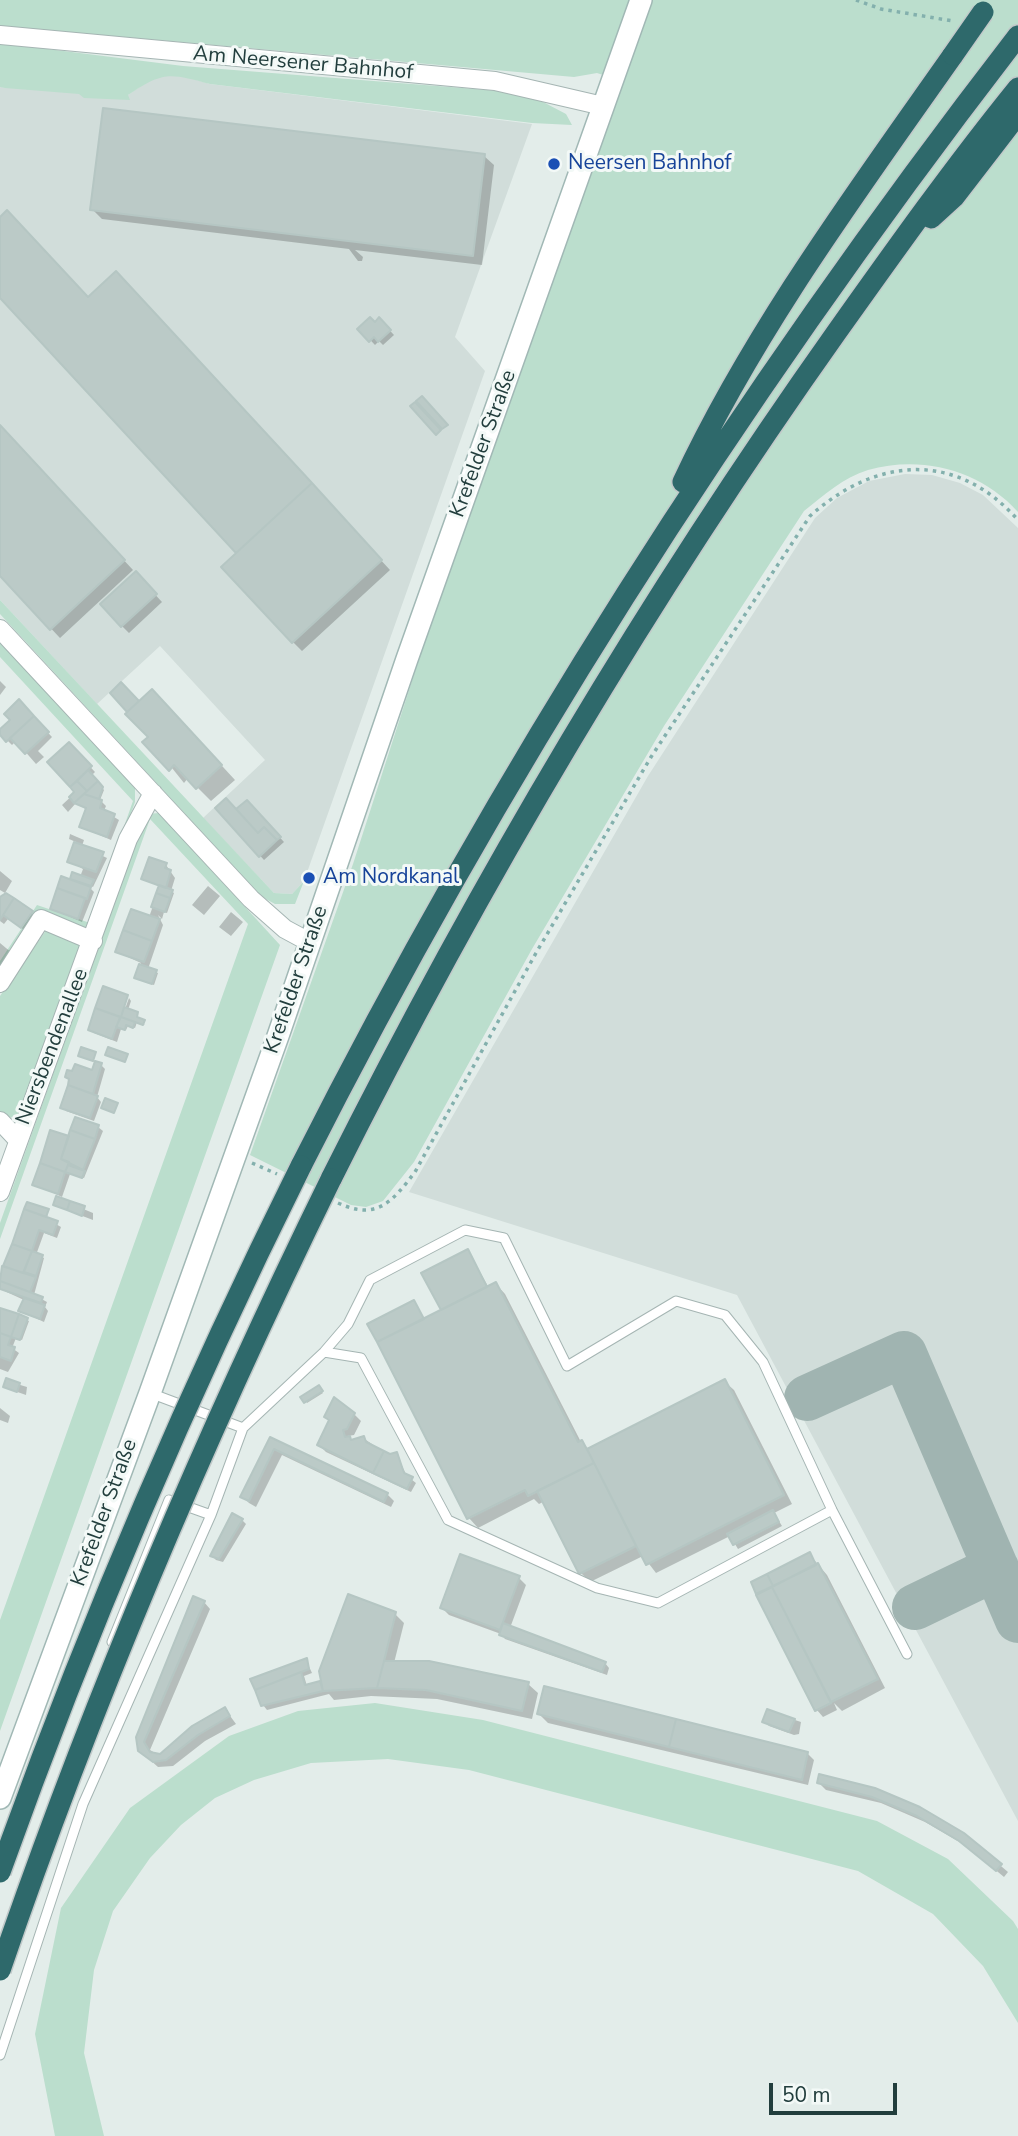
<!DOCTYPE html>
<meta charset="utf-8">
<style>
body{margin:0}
#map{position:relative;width:1018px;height:2136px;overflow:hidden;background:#e3edea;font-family:"Nunito Sans",sans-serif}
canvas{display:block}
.scale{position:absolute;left:769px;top:2083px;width:128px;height:32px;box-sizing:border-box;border:4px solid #223e3d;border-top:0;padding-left:9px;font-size:21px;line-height:24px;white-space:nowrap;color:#223e3d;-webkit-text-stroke:5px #f3f9f7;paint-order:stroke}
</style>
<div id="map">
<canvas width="1018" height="2136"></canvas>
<div class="scale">50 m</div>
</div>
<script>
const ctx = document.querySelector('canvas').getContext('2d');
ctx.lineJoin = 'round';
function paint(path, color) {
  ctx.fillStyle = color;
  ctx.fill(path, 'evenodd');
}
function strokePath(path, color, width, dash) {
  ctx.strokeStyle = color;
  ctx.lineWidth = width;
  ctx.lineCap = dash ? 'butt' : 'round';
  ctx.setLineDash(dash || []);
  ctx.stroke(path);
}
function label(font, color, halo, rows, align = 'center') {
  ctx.font = font + ' "Nunito Sans",sans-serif';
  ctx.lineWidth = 6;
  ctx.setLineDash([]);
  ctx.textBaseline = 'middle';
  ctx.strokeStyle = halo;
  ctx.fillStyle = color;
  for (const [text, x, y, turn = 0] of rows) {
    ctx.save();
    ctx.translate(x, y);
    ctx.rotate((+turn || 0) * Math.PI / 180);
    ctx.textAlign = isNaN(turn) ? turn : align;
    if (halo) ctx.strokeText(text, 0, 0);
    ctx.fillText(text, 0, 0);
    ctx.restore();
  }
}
paint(new Path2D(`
 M180,75l30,9 322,40 -77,213 30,34 -181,510 -12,13 -18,-1 -71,-75 62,-58 -105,-114 -63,58 -97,-104v-513l128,8 27,-19z
 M905,474l27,1 28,8 23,12 35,33v1293l-281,-526 -328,-103 239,-416 167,-258 22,-20 32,-17z`), '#d1ddda');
paint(new Path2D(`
 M0,0h1018v512c-38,-42 -96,-57 -150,-42 -24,7 -45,26 -64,41l-140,215 -132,223 -118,213 -31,39 -17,6 -15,-2 -101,-50 103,-291 69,-214 196,-570 -21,-7 -23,4 -574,-51z
 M0,43l183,23 343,27 40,21 6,11 -40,-2 -322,-39c-40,-11 -47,-13 -82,11l2,5 -46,-2 -5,-4 -74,-6 -5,-1z
 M0,600l274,293 18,1 12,-13 -9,23h-20l-13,-7 -262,-283z
 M0,642l135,146v14l-46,129 -48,-18 -41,60v-12l37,-56 53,18 43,-122 -133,-144z
 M159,813l121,132 -280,786v-111l248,-696 -98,-105 -150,420v-16l144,-404 3,-5z
 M47,929l37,17 -64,173 -16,-3 -4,-4v-116z
 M375,1703l108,17 394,101 71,38 65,62 5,8v94l-35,-57 -50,-52 -75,-43 -389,-101 -81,-11 -77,4 -57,17 -39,18 -34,27 -31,33 -37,53 -19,59 -10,83 20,83h-49l-20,-102 26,-126 69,-100 99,-72 69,-25z`), '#bbdecd');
paint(new Path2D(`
 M484,156l10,9 -12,100 -127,-15 8,7 -1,4h-4l-9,-12 -247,-30 -10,-10z
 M0,220l88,79 37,-16 265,287 -88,81 -9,-9 -55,-89 -238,-257z
 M379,319l15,16 -11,10 -4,-4 -4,4 -15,-16z
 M0,427l133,143 -73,68 -60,-64z
 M136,574l26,28 -33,31 -7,-7z
 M0,681l6,6 -6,8z
 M121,685l18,18 27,2 69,75 -24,21 -23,-23 -4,5 -72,-90z
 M19,702l33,35 -14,14 6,6 -8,7 -20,-23 -4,4 -12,-12 12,-13z
 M69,744l26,28 -4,4 13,14 -4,10 6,6 -2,5 15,9 -8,20 -30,-13 6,-17 -11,-7 -8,9 -6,-7 14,-13 -27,-30z
 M247,802l37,40 -20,18 -47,-52 20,4z
 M70,834l14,6 -2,6 25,12 -14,29 -7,-3 8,8 -12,30 -30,-13 25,-25 -5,-6 8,-1 3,-8 -14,-8 7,-19 -7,-3z
 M166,865l9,13 -4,13 3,2 -7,20 -3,-1 -2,7 -4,-4 5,10 -15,44 10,4 -4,12 -18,-7 5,-15 -24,-11 32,-35 11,-30 -17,-9z
 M0,871l12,10 -7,12 -5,-3z
 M208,886l12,10 -16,19 -12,-10z
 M0,902l36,14 -10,15 -18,-12 -4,5 -4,-3z
 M231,912l12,10 -12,14 -12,-9z
 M0,943l12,10 -10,14 -2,-2z
 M104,988l22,8 -11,29 4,1 10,-28 2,3 -3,9 9,4 1,5 7,6 -8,-3 -2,6 -7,-2 -2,4 -5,-1 -4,13 -23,-9 -4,-4z
 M101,1065l4,4 -8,28 4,5 -7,19 -28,-10 -4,-4 9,-26 -4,-4 26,-5z
 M98,1127l5,4 -19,47 -14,-4 -8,23 -28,-13 35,-46z
 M57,1198l36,15v7l-37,-14z
 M28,1204l20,7 -1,8 14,8 -4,11 -13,-5 -8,22 8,3 -10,37 13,7 -2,5 3,4 -4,11 -24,-11 4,-11 -24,-11v-8z
 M468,1251l21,37 7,-4 9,10 76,148 8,7 135,-68 10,9 58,114 -18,9 8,13 -44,23 -8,-13 -74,37 -13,-17 -53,26 -9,-9 -36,-72 -6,3 -5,-5 -56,29 -9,-10 -99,-194 44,-22 11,18 19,-9z
 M0,1310l29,11 -7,19 -6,-2 -4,10 7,5 -11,19 -8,-3z
 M7,1381l20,6 -1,8 -20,-7z
 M318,1387l5,6 -16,10 -4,-6z
 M0,1408l10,8 -2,7 -8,-3z
 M354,1414l7,7 -7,14 -6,1 5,5 10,-3 27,18 6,-2 11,22 9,7 -5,9 -85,-40 -7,-7 12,-23 -5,-5z
 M271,1439l116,55 7,7 -3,6 -109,-52 -26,52 -7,-4 -7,-7z
 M242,1520l4,4 -23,38 -7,-2 -4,-4z
 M810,1555l17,20 58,113 -43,23 -8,-8 3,7 -14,7 -6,-7 -64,-127z
 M519,1578l7,7 -16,43 95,35 4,5 -2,7 -102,-36 -4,-5 -52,-19 -7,-7z
 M204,1602l6,7 -60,141 10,6 65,-47 11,15 -31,17 -32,25 -15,1 -18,-16z
 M395,1614l9,9 -10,40 134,21 10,9 -6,26 -95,-20 -66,-3 -37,4 -5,-6 -62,16 -4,-5 43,-45 6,13 -8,3 3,10 12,-3 5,5z
 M768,1711l33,11 -2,12 -5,1 -25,-9 -5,-5z
 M539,1714l268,39 7,7 -6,25 -260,-62z
 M819,1783l55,6 89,45 45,38 -4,5 -36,-30 -43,-25 -44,-19 -55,-13z`), '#0003');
strokePath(new Path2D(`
 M807,1398l97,-44 114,266
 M915,1607l81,-39`), '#a0b4b1', 46);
const building = new Path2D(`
 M103,108l382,46 -12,102 -383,-46z
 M7,210l81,87 28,-26 196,212 -76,70 -236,-255v-81z
 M370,317l5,5 4,-5 12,13 -13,12 -4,-5 -5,5 -12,-13z
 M422,396l26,29 -6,4 -26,-28z
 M415,402l26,28 -5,5 -26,-29z
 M0,425l125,135 -75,70 -50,-54z
 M312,483l70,77 -90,83 -71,-76z
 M136,571l21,23 -36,33 -21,-23z
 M121,682l18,19 -12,11 -17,-19z
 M152,689l70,76 -26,24 -22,-24 -5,6 -27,-29 6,-5 -23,-23z
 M19,699l15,17 -28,26 -6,-7v-6l10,-9 -6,-6z
 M34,716l15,16 -24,22 -15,-16z
 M69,742l23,24 -22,21 -23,-25z
 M88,770l10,11 -11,10 -10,-10z
 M77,781l10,10 -13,12 -5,-6 5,-5 -4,-5z
 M98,781l5,6 -4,12 -15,-5z
 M84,794l18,6 -2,8 15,6 -8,23 -28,-10 7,-19 -12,-5z
 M226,798l32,35 6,-6 13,13 -18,17 -44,-49z
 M247,800l34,37 -4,3 -13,-13 -6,6 -22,-24z
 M74,842l30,10 -8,20 -29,-10z
 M149,857l18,6 -2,5 6,2 -5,18 -25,-9z
 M72,872l22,8 -3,6 -21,-7z
 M61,876l30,11 -4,12 -30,-11z
 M159,885l14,5 -3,8 -14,-5z
 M57,888l28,10 -7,21 -28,-10z
 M6,893l8,5 -14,22v-23z
 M156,893l14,5 -5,14 -14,-5z
 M14,898l19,13 -12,17 -18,-13z
 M131,909l29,10 -8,22 -29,-11z
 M123,930l29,11 -8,21 -29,-10z
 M139,964l18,6 -5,14 -18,-6z
 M103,986l25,9 -7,22 -26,-9z
 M124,1007l14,5 -1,5 8,3 -2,5 -22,-8z
 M95,1008l25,9 -8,22 -24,-9z
 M121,1017l14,5 -2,6 -7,-3 -1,5 -9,-3z
 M81,1047l15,5 -3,9 -15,-5z
 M108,1047l20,7 -3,8 -20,-7z
 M95,1061l7,2 -9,31 -25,-9 1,-6 -4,-2 2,-7 5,1 3,-7 17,6z
 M68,1085l30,11 -8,22 -30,-10z
 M105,1098l13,5 -4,10 -13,-5z
 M75,1117l24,8 -4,14 -25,-9z
 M50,1130l19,6 -8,23 8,3 -4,10 -25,-9z
 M70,1130l25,9 -12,31 -22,-11z
 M40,1163l25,9 -7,22 -26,-9z
 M68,1165l17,6 -3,7 -17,-6z
 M56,1196l14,5 -3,9 -14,-5z
 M70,1201l15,5 -3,10 -15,-6z
 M27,1202l22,7 -3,8 -22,-8z
 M24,1209l34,12 -5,14 -14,-5 -7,21 -20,-7z
 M12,1244l20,7 -9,22 -20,-7z
 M468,1249l19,38 -46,23 -20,-37z
 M32,1251l11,4 -7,21 -12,-4z
 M2,1266l34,11 -6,15 -30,-11z
 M0,1281l43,16 -2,6 -41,-14z
 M496,1282l82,160 4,-2 12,23 -66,33 -3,-6 -58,29 -90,-177z
 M24,1298l21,7 -5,14 -22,-8z
 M414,1300l10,19 -47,23 -10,-18z
 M0,1308l19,6 -8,23 -11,-4z
 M19,1314l9,4 -8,22 -9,-3z
 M0,1333l11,4 -3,8 7,2 -4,14 -11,-4z
 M6,1378l14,5 -3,9 -14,-5z
 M725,1379l59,116 -138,70 -59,-116z
 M319,1385l4,6 -19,12 -4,-6z
 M334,1397l21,16 -8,16 -4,1 2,7 5,-1 1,4 13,-4 2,6 18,9 -11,22 -56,-28 12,-25 -5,-3z
 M270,1437l118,56 -4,9 -110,-53 -25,52 -9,-4z
 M384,1451l6,3 7,-2 7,21 9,4 -6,12 -34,-16z
 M594,1463l42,83 -57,28 -42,-83z
 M773,1510l6,12 -46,23 -6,-11z
 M232,1513l11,6 -24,40 -9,-3z
 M810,1552l6,13 -43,21 -6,-12z
 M460,1554l60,22 -20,54 -60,-22z
 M818,1563l60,116 -47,23 -59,-115z
 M767,1574l6,12 -17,8 -5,-12z
 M772,1587l59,116 -16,8 -59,-116z
 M348,1594l48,18 -12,49 -7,27 -54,3 -4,-20z
 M193,1596l12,5 -61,141 6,10 10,2 32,-28 33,-19 5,9 -32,19 -32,25 -13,2 -15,-11 -2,-14z
 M503,1623l103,39 -4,10 -103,-37z
 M307,1658l2,11 -54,21 -5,-11z
 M384,1661h45l100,21 -7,29 -96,-21 -49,-2z
 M301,1672l4,13 15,-4 3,10 -62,15 -6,-16z
 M544,1686l132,33 -7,28 -132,-33z
 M767,1709l28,10 -6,13 -27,-10z
 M676,1719l132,33 -6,28 -133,-33z
 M819,1774l56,14 45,19 44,26 38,31 -6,7 -37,-30 -42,-25 -45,-19 -55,-14z`);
paint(building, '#bbcac7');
strokePath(building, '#b5c6c3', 2);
const lane = new Path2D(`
 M324,1352l37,6 87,162 149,68 61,15 174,-93
 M150,1393l93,35 81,-76 24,-28 22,-44 95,-50 39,8 63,128 109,-65 49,14 38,47 69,148 75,144
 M112,1642l57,-142 42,15
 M0,2055l83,-251 128,-289 32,-87`);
const street = new Path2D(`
 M0,35l495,46 108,25
 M0,629l251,270 34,30 26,14
 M0,983l41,-64 52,22
 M0,1121l18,19
 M0,1192l128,-353 25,-46`);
const secondary = new Path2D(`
 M0,1798l150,-405 128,-357 129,-377 234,-659`);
const highway = new Path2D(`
 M931,218l23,-21 64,-83
 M683,482c70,-150 175,-292 270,-427
 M301,1166c203,-402 442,-774 717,-1130
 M331,1179c147,-294 315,-578 505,-846 59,-83 118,-166 182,-245`);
strokePath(lane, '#a5b5b3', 11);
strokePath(street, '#a5b5b3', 20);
strokePath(secondary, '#a1b8b5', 24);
strokePath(highway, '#c1c9c9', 24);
strokePath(new Path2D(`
 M856,0l25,9 72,12
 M252,1163l25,11
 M338,1203c39,18 54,-1 77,-31l121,-219 115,-196 159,-241c66,-59 146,-66 208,4`), '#83b0ad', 3.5, [3.5, 5]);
strokePath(lane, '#fff', 9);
strokePath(street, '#fff', 18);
strokePath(secondary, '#fff', 21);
strokePath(highway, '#2e696b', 21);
const highwayBridge = new Path2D(`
 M953,55l30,-43
 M0,1872c86,-241 187,-477 301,-706
 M0,1970c93,-271 205,-534 331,-791`);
strokePath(highwayBridge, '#c1c9c9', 24, []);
strokePath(highwayBridge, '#2e696b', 21);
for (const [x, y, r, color] of [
 [554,164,7,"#1a4fb4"],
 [309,878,7,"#1a4fb4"]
]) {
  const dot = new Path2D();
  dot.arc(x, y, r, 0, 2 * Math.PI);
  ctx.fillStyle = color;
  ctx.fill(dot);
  strokePath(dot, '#f3f9f7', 2.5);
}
label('21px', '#223e3d', '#f3f9f7', [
 ["Am Neersener Bahnhof",303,64,5],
 ["Krefelder Straße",484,444,-70],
 ["Krefelder Straße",297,980,-71],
 ["Niersbendenallee",53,1047,-69],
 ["Krefelder Straße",105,1513,-70]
]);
label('21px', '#164399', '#f3f9f7', [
 ["Neersen Bahnhof",568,164],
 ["Am Nordkanal",323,878]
], 'left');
</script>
